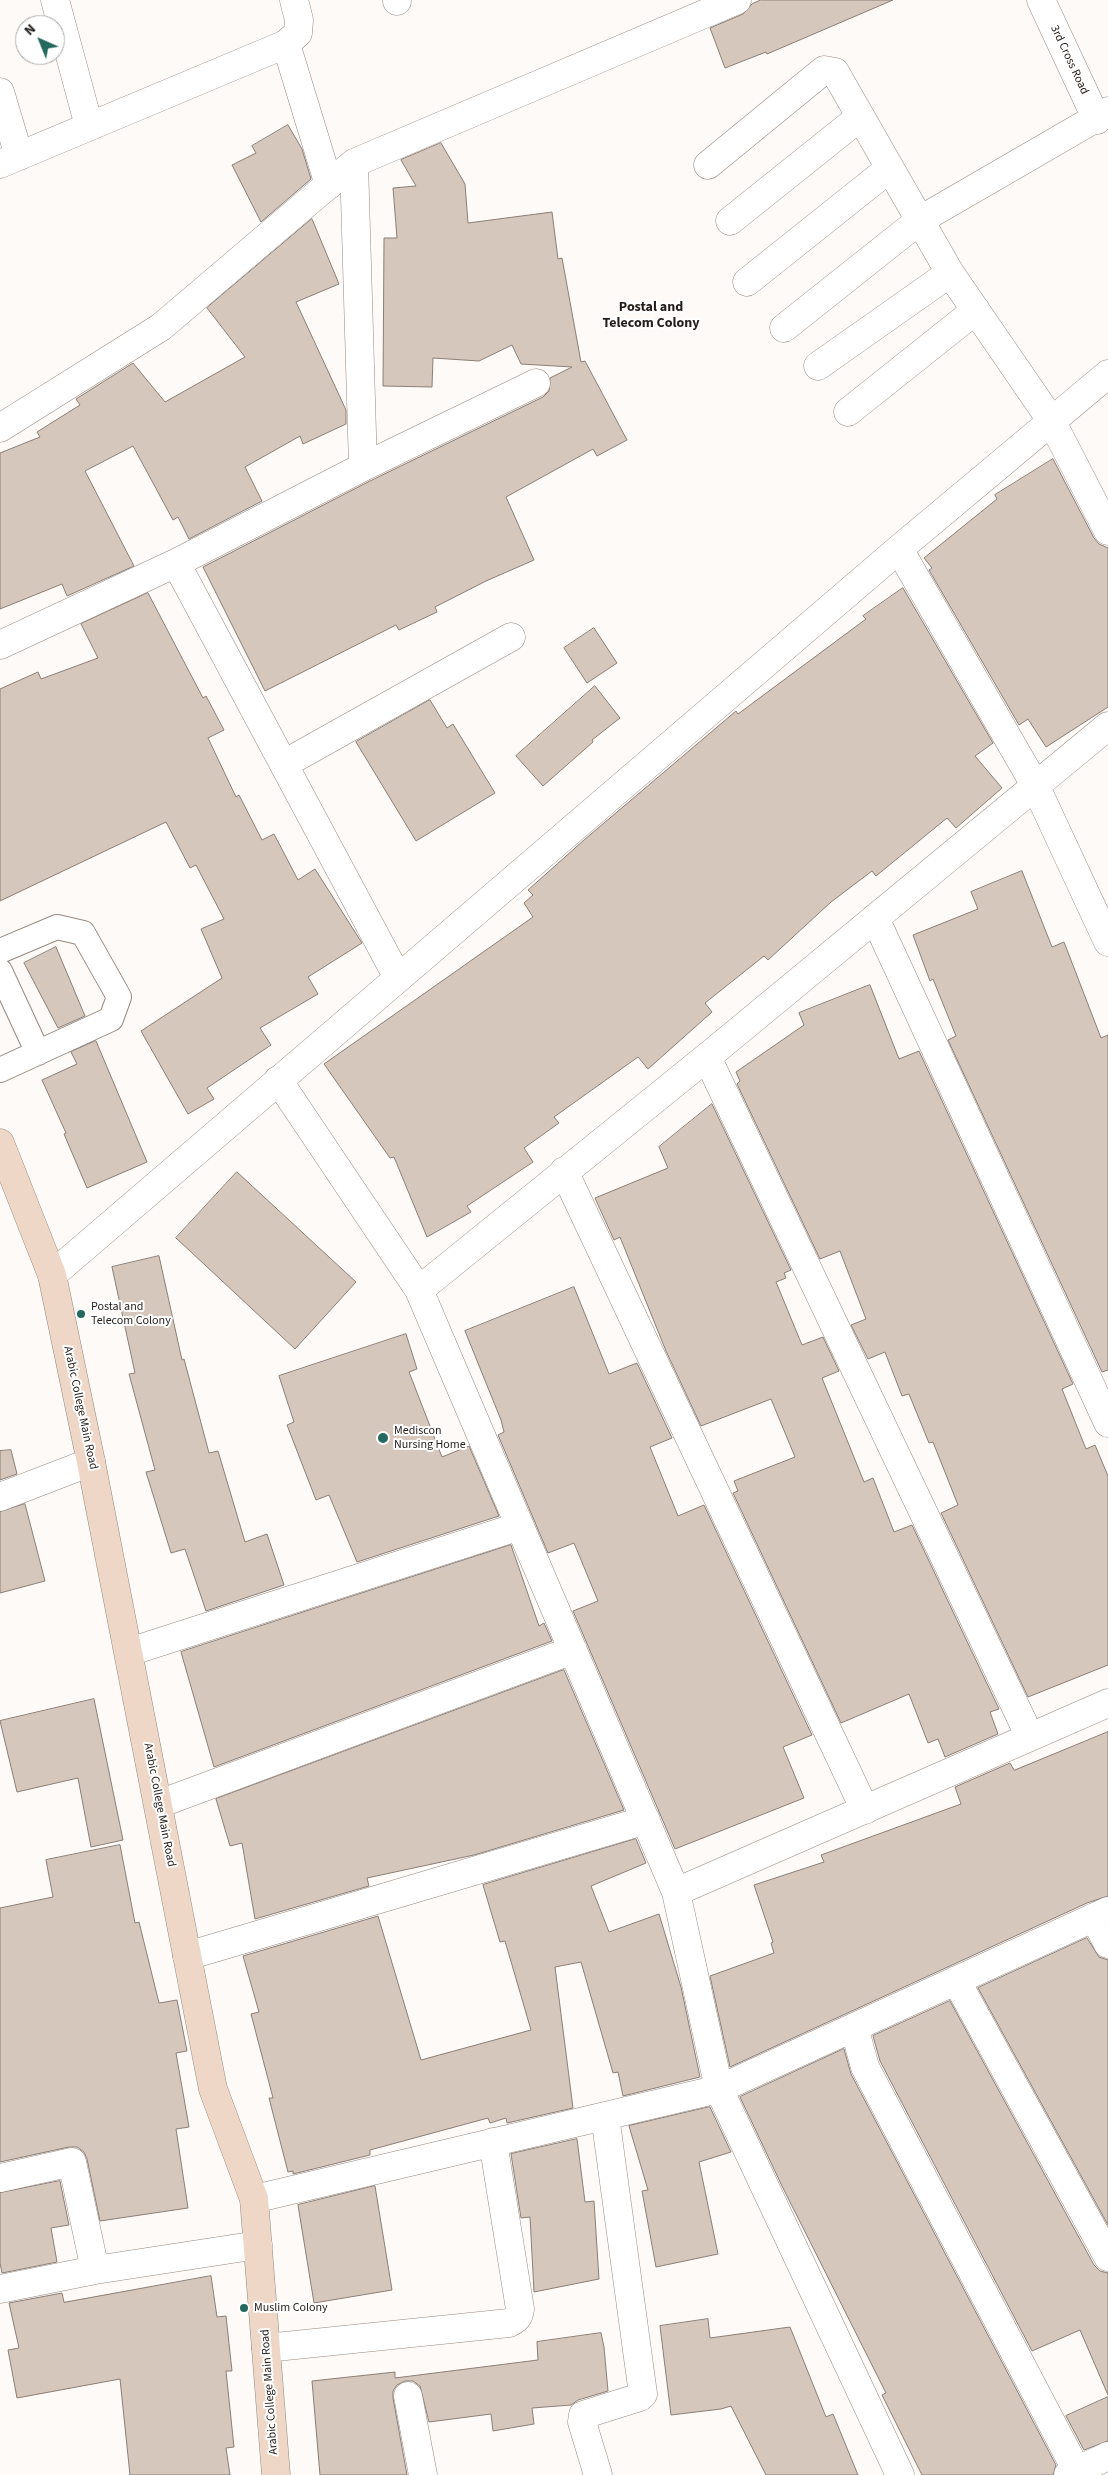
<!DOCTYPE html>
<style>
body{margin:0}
#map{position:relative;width:1108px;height:2475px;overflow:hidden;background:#fdfaf8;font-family:"Source Sans 3",sans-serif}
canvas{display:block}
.north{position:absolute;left:15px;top:15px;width:50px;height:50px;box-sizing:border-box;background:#fff;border:1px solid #a7a5a3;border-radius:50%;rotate:316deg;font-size:14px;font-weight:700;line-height:20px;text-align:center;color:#231d19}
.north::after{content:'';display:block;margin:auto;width:18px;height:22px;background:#23695d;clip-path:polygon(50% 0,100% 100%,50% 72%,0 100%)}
</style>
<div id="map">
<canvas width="1108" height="2475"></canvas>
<div class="north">N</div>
</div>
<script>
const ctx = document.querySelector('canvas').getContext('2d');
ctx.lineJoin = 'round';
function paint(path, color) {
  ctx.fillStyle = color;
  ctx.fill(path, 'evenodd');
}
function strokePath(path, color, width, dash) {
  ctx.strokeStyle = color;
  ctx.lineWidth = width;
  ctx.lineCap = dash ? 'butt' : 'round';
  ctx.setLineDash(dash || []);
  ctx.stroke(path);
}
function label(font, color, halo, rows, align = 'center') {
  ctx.font = font + ' "Source Sans 3",sans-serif';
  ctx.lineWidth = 4;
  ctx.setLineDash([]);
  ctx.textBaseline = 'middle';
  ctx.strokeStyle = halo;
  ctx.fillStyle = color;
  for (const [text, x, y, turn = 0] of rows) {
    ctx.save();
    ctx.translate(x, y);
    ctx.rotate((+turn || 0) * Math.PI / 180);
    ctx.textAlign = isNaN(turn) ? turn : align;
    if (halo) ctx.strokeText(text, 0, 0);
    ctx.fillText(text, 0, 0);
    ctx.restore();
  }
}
const building = new Path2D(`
 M761,0h132l-126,54 -1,-2 -41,16 -15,-40 33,-14 9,-10z
 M288,125l14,24 9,30 -50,43 -29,-57 24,-12 -4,-7z
 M441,143l24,41 3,39 84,-11 6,47 4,-1 19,104 4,-1 42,79 -30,16 -4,-7 -87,48 28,63 -48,21 -51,26 2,5 -38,18 -3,-5 -131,66 -62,-124 167,-86 173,-84 6,-6 1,-13 22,-11 -51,-3 -9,-19 -33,16 -46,-3 -1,29 -49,-1 1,-148h13l-4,-50 23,-2 -15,-26z
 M312,219l27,65 -43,18 50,108v14l-43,20 -3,-8 -55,31 17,34 -73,38 -11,-22 -5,3 -40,-74 -48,25 49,95 -67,30 -5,-12 -62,25v-156l40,-16 -3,-5 43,-27 -4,-6 57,-36 32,39 80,-45 -38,-49z
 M1053,459l41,79 5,6 9,4v159l-62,40 -18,-28 -9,6 -90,-155 3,-2 -8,-10 73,-59 -2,-4z
 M903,588l90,155 -18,13 27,32 -46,40 -9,-10 -71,58 -4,-5 -41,31 -63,58 -4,-4 -59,47 7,9 -64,57 -10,-12 -84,60 5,6 -35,25 9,14 -66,44 4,6 -44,25 -33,-80 -4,1 -66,-94 209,-147 -9,-14 9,-8 -5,-5 56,-50 152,-129 2,3 128,-95 -3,-3z
 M148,593l55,105 3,-2 18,34 -16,8 28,59 3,-2 23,45 12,-6 24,46 17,-11 47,74 -54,34 10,17 -58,34 11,17 -64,43 7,11 -26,15 -47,-83 81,-53 -21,-49 23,-10 -28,-54 -6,3 -24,-46 -166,79v-212l38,-17 3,7 57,-21 -17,-34z
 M594,628l23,35 -30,20 -23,-35z
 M595,686l25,32 -28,22 1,2 -50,44 -27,-30z
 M430,700l17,28 6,-4 42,69 -79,48 -60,-99z
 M1022,871l30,76 12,-5 37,96 7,-3v335l-6,2 -154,-332 8,-4 -23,-57 -3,2 -17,-46 65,-26 -7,-17z
 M56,947l29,69 -27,12 -34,-65z
 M870,985l29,74 20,-8 154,333 -11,5 24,60 9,-4 13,31v189l-80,32 -87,-184 17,-8 -25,-63 -4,1 -20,-49 -7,2 -17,-44 -17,7 -17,-34 15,-6 -26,-68 -20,8 -83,-175 3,-3 -4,-9 68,-47 -5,-12z
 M96,1041l51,121 -60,26 -23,-54 2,-1 -24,-53 35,-16 -6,-12z
 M712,1104l79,166 -7,3 2,5 -10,4 26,63 21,-8 16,34 -17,7 42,104 9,-4 21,54 18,-7 87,184 -9,3 8,22 -53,23 -7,-18 -10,4 -19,-49 -68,29 -108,-230 5,-2 -4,-10 61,-24 -24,-58 -70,27 -35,-75 -46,-114 -6,3 -19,-42 73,-30 -9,-21z
 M237,1172l119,110 -61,67 -119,-111z
 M159,1256l23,104 2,-1 25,94 9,-2 27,91 22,-8 17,51 -78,26 -21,-62 -14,4 -25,-81 9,-2 -26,-96 6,-1 -23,-106z
 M574,1287l35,87 28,-11 35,75 -22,9 28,69 26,-11 108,230 -29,12 21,51 -129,51 -102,-238 25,-10 -24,-58 -26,10 -50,-118 6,-3 -3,-12 -36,-89z
 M406,1334l11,35 -8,3 33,85 27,-11 30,70 -142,46 -28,-67 -13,5 -29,-75 7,-3 -15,-46z
 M11,1450l6,24 -17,6v-29z
 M25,1504l20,77 -45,12v-81z
 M511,1545l28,81 5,-3 8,18 -338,126 -33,-115z
 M564,1670l60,140 -150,45 -107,23 2,8 -114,33 -13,-76 -12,3 -14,-47z
 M94,1699l29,141 -32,7 -13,-69 -61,14 -17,-71z
 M1108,1732v164l-21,7 -357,164 -20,-91 64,-23 -3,-10 2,-1 -19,-57 70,-23 -3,-7 140,-51 -6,-17 55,-24 4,7z
 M636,1839l10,24 -55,23 18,46 50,-18 22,73 19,90 -77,19 -5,-24 -5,1 -32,-111 -26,5 18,141 -66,15 -1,-5 -16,5 -2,-5 -118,32v5l-77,19v-3l-5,1 -19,-74h4l-22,-84 8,-2 -16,-56 135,-40 43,144 110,-30 -26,-89 -5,1 -17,-57z
 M120,1845l15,78 4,-1 20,81 18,-3 10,51 -11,2 13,74 -13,2 12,79 -88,13 -13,-62 -3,-7 -7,-5h-8l-69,15v-254l53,-11 -7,-37z
 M1087,1938l12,19 9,3v265l-130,-237z
 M950,2001l144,264 6,6 8,2v122l-28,-65 -48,21 -152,-290 -7,-25z
 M844,2049l7,25 205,391 -3,10h-131l-40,-80 4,-2 -104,-207 -42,-89z
 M710,2107l21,45 -32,10 19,92 -62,13 -14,-76 6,-1 -19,-64z
 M577,2139l8,63 9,-1 5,78 -65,13 -4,-75 -9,1 -10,-64z
 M60,2181l9,44 -18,3 6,34 -55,11 -2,-10v-70z
 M375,2186l17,104 -78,13 -16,-98z
 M211,2276l6,41 9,-1 6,55h-6l8,76 -8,1 4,27h-100l-10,-96 -103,19 -9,-48 11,-2 -10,-45 53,-10 2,9z
 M708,2319l2,19 80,-11 36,90 7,-3 25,61h-92l-35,-69 -10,3 -50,6 -11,-89z
 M601,2333l3,14 4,44 -30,9 -7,5 -39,3 2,16 -41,7 -2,-17 -62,8 -9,-36 -7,-5h-8l-8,4 -4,6v7l14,77h-87l-8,-94 83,-9v6l143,-18 -1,-18z
 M1108,2397v44l-24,9 -18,-34z`);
paint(building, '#d6c7bd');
strokePath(building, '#8c7e75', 1);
const service = new Path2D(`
 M0,951l57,-24 26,6 36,64 -8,22 -111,51
 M0,971l38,82`);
const minor = new Path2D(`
 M55,0l34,126
 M397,0v1
 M1041,0l56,120
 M286,44l43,141
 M0,92l19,64
 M0,164l286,-120 12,-11 1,-13 -5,-20
 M708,165l116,-95 11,2 115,201 101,147 57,111
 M730,221l130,-104
 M747,282l143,-114
 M784,328l136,-108 188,-109
 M818,366l132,-93
 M848,412l128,-102
 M0,428l161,-101 193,-164
 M363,467l-9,-304 383,-163
 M899,549l136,236 73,157
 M0,645l176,-82
 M284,764l227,-127
 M875,918l233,505
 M398,978l-222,-415 187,-96 173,-84
 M707,1057l323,680
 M278,1080l141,210 288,-233 401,-331
 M564,1171l301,639
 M52,1275l847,-726 209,-175
 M419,1290l257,602 43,197 181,386
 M0,1497l91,-35
 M129,1652l391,-126
 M159,1804l414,-154
 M676,1892l432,-189
 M1094,1917l14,27
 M187,1956l459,-136
 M956,1980l152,277
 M854,2027l11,40 214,408
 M0,2178l72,-16 23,108 163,-25
 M254,2199l465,-110 389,-178
 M0,2289l95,-19
 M266,2348l243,-25c8,-4 10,-6 11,-14l-27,-167
 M408,2396l15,79
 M598,2475l-16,-53 1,-7 57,-18 3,-3 -38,-278
 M1068,2475l40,-19`);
const secondary = new Path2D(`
 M0,1143l52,132 39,187 122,627 41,110 22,276`);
strokePath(service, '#978980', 26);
strokePath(minor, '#978980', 29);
strokePath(secondary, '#978980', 29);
strokePath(service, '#fff', 24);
strokePath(minor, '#fff', 28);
strokePath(secondary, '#eed7c6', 28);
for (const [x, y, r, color] of [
 [81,1314,5,"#23695d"],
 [383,1438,6,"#23695d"],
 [244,2308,5,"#23695d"]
]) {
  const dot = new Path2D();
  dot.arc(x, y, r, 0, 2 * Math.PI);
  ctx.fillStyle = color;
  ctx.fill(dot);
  strokePath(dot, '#fff', 2);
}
label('12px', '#231d19', '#fff', [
 ["3rd Cross Road",1069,60,65],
 ["Arabic College Main Road",80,1408,78],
 ["Arabic College Main Road",159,1805,79],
 ["Arabic College Main Road",270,2392,-94]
]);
label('12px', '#231d19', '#fff', [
 ["Postal and",91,1307],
 ["Telecom Colony",91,1321],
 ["Mediscon",394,1431],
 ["Nursing Home",394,1445],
 ["Muslim Colony",254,2308]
], 'left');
label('bold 14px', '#231d19', '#fff', [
 ["Postal and",651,308],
 ["Telecom Colony",651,324]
]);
</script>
